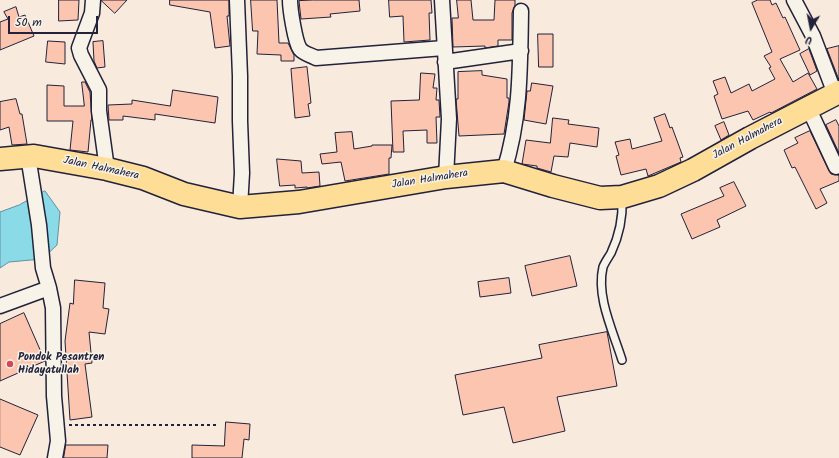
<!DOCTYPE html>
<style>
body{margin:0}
#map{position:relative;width:839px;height:458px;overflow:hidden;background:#f8eadd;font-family:Kalam,sans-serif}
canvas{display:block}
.north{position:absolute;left:791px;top:8px;width:40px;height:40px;-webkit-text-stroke:3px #f7f3e8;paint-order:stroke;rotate:190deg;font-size:11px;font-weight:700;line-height:16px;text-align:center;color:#22223b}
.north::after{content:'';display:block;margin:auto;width:14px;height:18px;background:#22223b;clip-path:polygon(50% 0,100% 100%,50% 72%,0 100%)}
.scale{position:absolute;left:8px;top:16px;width:90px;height:18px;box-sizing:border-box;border:2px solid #22223b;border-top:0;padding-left:5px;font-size:12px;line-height:14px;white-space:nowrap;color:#22223b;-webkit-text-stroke:3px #f7f3e8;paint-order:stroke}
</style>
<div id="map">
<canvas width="839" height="458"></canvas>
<div class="north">U</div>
<div class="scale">50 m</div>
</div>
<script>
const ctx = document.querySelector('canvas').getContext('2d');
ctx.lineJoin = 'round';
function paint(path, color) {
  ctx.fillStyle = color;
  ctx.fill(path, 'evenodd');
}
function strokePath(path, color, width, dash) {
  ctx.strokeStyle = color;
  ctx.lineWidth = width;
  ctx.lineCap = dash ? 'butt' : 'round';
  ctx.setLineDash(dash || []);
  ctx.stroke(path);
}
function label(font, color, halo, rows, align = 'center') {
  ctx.font = font + ' Kalam,sans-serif';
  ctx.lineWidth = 3;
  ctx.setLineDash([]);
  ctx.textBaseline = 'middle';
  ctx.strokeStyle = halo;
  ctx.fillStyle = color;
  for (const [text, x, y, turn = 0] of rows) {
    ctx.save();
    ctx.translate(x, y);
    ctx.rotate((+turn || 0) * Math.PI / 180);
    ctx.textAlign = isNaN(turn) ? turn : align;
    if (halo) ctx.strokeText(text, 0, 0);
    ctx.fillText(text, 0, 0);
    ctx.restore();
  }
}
const water = new Path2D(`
 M45,191l15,21 -3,33 -15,14 -33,3 -9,6v-56l19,-7z`);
paint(water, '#8bdae7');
strokePath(water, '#6190a2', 1);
const building = new Path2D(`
 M59,0h20l-1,20 -19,1z
 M101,0h26l-12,13z
 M170,0h59v16h-2l3,30 -15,2 -5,-36 -40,-7z
 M251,0h26l2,43h9l6,12v6h-13v-6l-24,-1 1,-23h-5z
 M313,0h46l1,11 -30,3 1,3 -30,2 -2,-18z
 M389,0h42l1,13h-3l1,27 -26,2 -1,-26 -13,1z
 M457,0h14l2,20h21l1,-20h20v5l-3,8v27h-14v6l-13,2v-2l-32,1 -1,-29h6z
 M758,0h12l2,5 4,-2 7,15 2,-1 15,33 -20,9 13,23 15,-9 9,16 -46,24 -1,-1 -17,8 -5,-9 -26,8 -8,-23 4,-2 -5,-13 12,-4 6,16 18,-9 3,7 23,-12 -6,-11 2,-1 -7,-11 8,-4 -20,-49z
 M16,7l3,10 6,-2 9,21 -34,14v-28l8,-3 -4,-7z
 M538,34h15v33h-14z
 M48,41l17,1v22l-19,-2z
 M103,41l2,26 -8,1 -3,-7 -1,-19z
 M839,46v34l-12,-31z
 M809,49l8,22 -7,4 -10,-21z
 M307,67l4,36 -3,1 2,12 -15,2 -4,-49z
 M482,71v4l25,4v19h2v4l-5,32 -45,2 -3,-37h2v-27z
 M421,73l14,1 -2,14h4l-1,12h3l1,17h-4l1,26h-10v-13l-24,1 1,21h-11l-2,-51 28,-1z
 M82,82h3l5,10 2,28h-1l-3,32 -18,-2 3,-29h-26v-36l17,1v20h20z
 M532,83l21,3 -7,38 -22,-4 3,-29h3z
 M173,90l45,7 -3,26 -60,-9v6l-32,-4v4h-14l-1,-15 24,-1v-4l38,6z
 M16,99l4,15h2l5,30 -15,1 -3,-18 -9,3v-28z
 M665,114l5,14 2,-1 11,30 -3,1 1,4 -33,14 -2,-7 -25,6 -5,-19 3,-1 -4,-13 15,-3 2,10 30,-8 -8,-23z
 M553,118l16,2 -1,4 31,4 -2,19 -27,-4 -2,14 -14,-1 -3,16 -14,-4v-2l-15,-2 4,-24 24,3z
 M836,120l3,6v27l-13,-28z
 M724,122l5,13 -8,5 -6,-14z
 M810,131l19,40 2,3 8,1v6l-19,8 7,14 -11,6 -21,-42 -3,1 -8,-18 14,-7 -3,-5z
 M352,132l2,17 18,-3v-1h20l-1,13h-2v16l-44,7 -4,-19 -19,2 -2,-10 17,-2 -2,-19z
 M277,159l24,2 1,12 17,-1 1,14 -13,2v-1l-12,1v-3l-15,1z
 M734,182l12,24 -29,14 3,7 -28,12 -11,-25 43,-18 -4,-8z
 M570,256l7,30 -45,10 -7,-30z
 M509,278l2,15 -31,4 -2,-15z
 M75,280l30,3 -2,25 6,1 -4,25 -16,-2 3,31 -7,1 7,53 -22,3 -5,-79 5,-38 3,1z
 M24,313l21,48 -45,20v-57z
 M607,332l10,54 -60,11 8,34 -52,12 -9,-36 -41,8 -8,-40 87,-17 -3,-13z
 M0,399l38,16 -18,40 -20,-8z
 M226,422l24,2 -1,16 -5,-1 -2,19h-50v-13l32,1z
 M66,445h42l-1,13h-43z`);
paint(building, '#fcc5af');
strokePath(building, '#22223b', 1);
const lane = new Path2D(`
 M622,360c-9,-29 -26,-63 -19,-93 2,-5 5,-9 8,-14 8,-17 12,-35 11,-54`);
const street = new Path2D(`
 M93,0l-1,13 -13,35 2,7 18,35v21l8,58
 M237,0l3,76v45l2,52 -2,34
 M290,0c0,9 5,42 10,49 4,5 11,6 16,9l128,-10
 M442,0l7,119 -3,58
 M794,0l19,36 22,58
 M445,62l76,-11
 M808,107l28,60
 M28,156l11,69 4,43 6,20 4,20 1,88 4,45 -3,17
 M504,171c17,-54 16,-105 17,-160
 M0,306l49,-18`);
const primary = new Path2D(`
 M0,159l34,-3 73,13 36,9 41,16 56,13 59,-5 147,-25 58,-6 49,15 47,12 22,-1 37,-11 34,-16 57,-32 89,-46`);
strokePath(lane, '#22223b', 10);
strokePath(street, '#22223b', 17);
strokePath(primary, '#22223b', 25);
strokePath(new Path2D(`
 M69,425h147`), '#22223b', 2, [3, 3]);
strokePath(lane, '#f7f3e8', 7);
strokePath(street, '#f7f3e8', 14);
strokePath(primary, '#fedd96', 22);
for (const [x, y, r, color] of [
 [10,364,4,"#d1495b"]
]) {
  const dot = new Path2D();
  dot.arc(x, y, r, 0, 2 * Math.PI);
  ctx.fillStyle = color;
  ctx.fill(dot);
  strokePath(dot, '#f7f3e8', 1.5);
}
label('11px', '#22223b', '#f7f3e8', [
 ["Jalan Halmahera",748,139,-28],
 ["Jalan Halmahera",101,169,12],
 ["Jalan Halmahera",430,180,-9]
]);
label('bold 11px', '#22223b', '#f7f3e8', [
 ["Pondok Pesantren",18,358],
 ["Hidayatullah",18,371]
], 'left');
</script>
